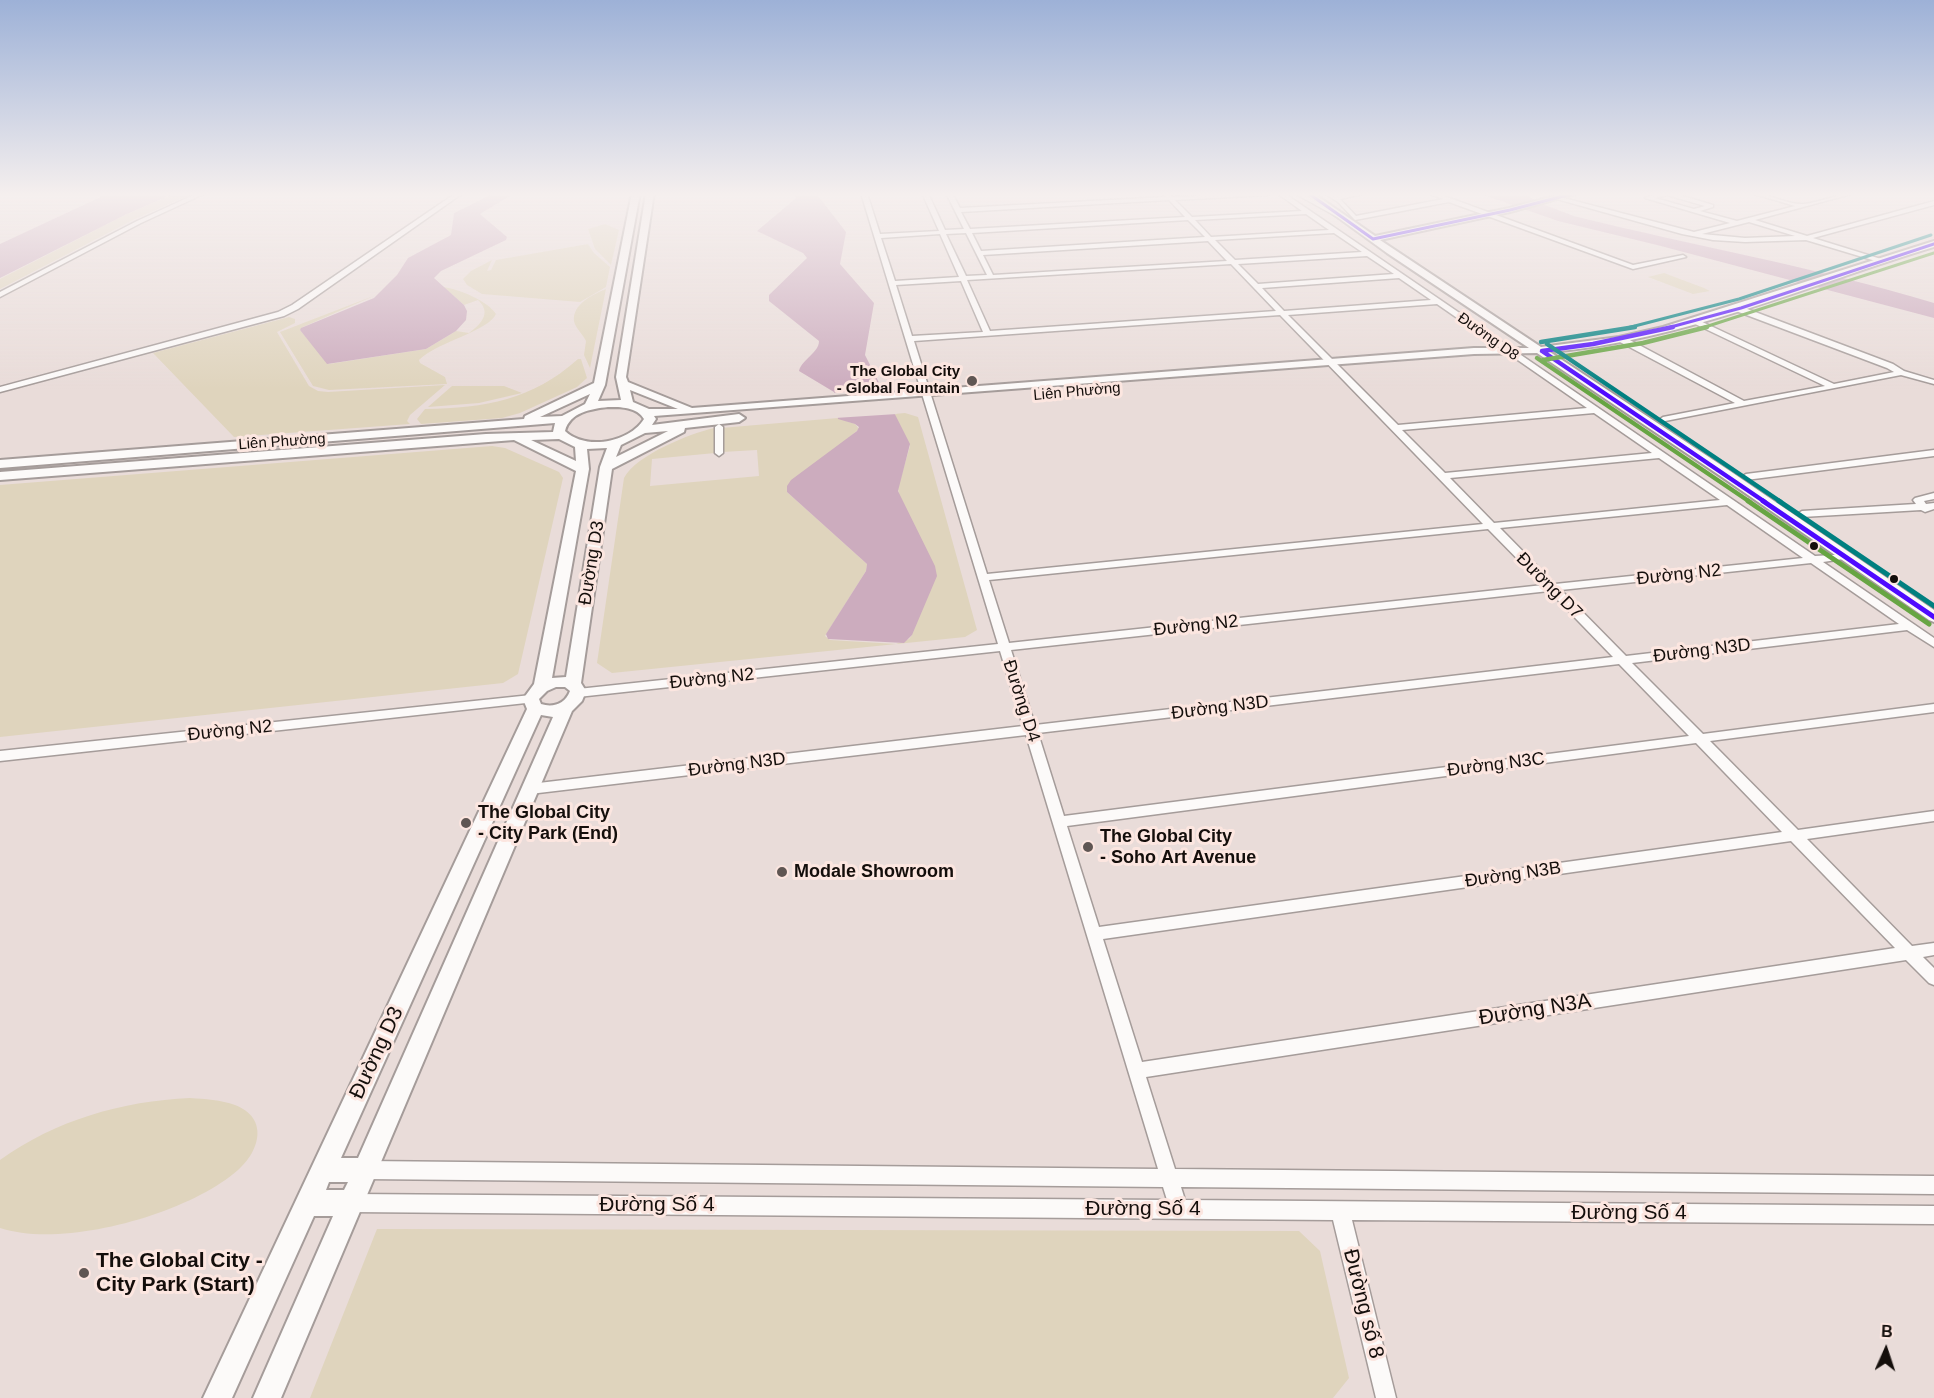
<!DOCTYPE html>
<meta charset="utf-8">
<style>
body{margin:0}
#map{position:relative;width:1934px;height:1398px;overflow:hidden;background:#e9dcd9;font-family:Helvetica,sans-serif}
canvas{display:block}
.north{position:absolute;left:1856px;top:1320px;width:60px;height:60px;-webkit-text-stroke:4px #fce6e0;paint-order:stroke;rotate:3deg;font-size:16px;font-weight:700;line-height:24px;text-align:center;color:#140e0b}
.north::after{content:'';display:block;margin:auto;width:21px;height:27px;background:#140e0b;clip-path:polygon(50% 0,100% 100%,50% 72%,0 100%)}
</style>
<div id="map">
<canvas width="1934" height="1398"></canvas>
<div class="north">B</div>
</div>
<script>
const ctx = document.querySelector('canvas').getContext('2d');
ctx.lineJoin = 'round';
function paint(path, color) {
  ctx.fillStyle = color;
  ctx.fill(path, 'evenodd');
}
function strokePath(path, color, width, dash) {
  ctx.strokeStyle = color;
  ctx.lineWidth = width;
  ctx.lineCap = dash ? 'butt' : 'round';
  ctx.setLineDash(dash || []);
  ctx.stroke(path);
}
function label(font, color, halo, rows, align = 'center') {
  ctx.font = font + ' Helvetica,sans-serif';
  ctx.lineWidth = 6;
  ctx.setLineDash([]);
  ctx.textBaseline = 'middle';
  ctx.strokeStyle = halo;
  ctx.fillStyle = color;
  for (const [text, x, y, turn = 0] of rows) {
    ctx.save();
    ctx.translate(x, y);
    ctx.rotate((+turn || 0) * Math.PI / 180);
    ctx.textAlign = isNaN(turn) ? turn : align;
    if (halo) ctx.strokeText(text, 0, 0);
    ctx.fillText(text, 0, 0);
    ctx.restore();
  }
}
paint(new Path2D(`
 M175,193h19l-59,26 -135,70v-10l125,-64z
 M605,224l14,6 -8,35 -16,-16 -7,-20z
 M588,244l6,9 16,14 -4,20 -26,15 -98,-8 -15,-9 -4,-6 8,-8 21,-11 -5,11 4,-1 5,-10z
 M1664,273l40,15 6,3 -17,3 -45,-17z
 M443,287c16,2 45,14 53,27 -7,17 -59,28 -77,46l1,3 25,14 2,7 -118,6 -16,-4 -33,-54 96,-37 -73,32 -3,3 29,34 97,-15 30,-18 13,2c12,-9 23,-20 9,-33l-14,5z
 M606,289l-16,79 -6,-13 2,-14c-3,-7 -11,-13 -12,-20 -2,-17 20,-27 32,-32z
 M289,317l6,2v4l-18,9 32,54 9,5 10,1 117,-7 -35,30 -3,6 3,3 -176,13 -81,-84z
 M578,359h3l6,19 -10,9 -57,26 -18,5 -81,6 -4,-5 8,-10c61,-1 107,-9 153,-50z
 M452,386h52l18,7 -43,10 -51,4z
 M905,413l13,4 59,213 -12,7 -353,36 -15,-10 27,-185c12,-23 65,-44 90,-50l1,25 -63,6 -2,27 109,-10 -2,-26 -35,2 -1,-24 117,-10 17,6 4,5 -72,63 80,72 -1,7 -41,65 5,4 66,4 13,-5 3,-4 -14,-148 12,-41 -16,-32z
 M492,446l13,2 54,24 4,6 -45,196 -15,9 -503,54v-252z
 M190,1098c15,1 31,2 45,7 34,13 25,46 3,65 -50,44 -174,79 -238,58v-68c56,-40 122,-59 190,-62z
 M377,1229l922,2 21,20 29,127 -16,20h-1023z`), '#dfd4bd');
paint(new Path2D(`
 M109,193h66l-50,22 -125,63v-34z
 M494,193h21l-35,21 27,23 -1,3 -65,31 -7,7 30,27 3,6 -1,9 -10,11 -30,18 -99,15 -27,-34 1,-2 73,-30 23,-23 11,-17 43,-23 3,-22z
 M793,193h23l30,39 -6,32 34,39 -9,52 45,89 -12,47 37,75 2,10 -25,59 -8,8 -76,-4 -2,-5 40,-63 1,-7 -80,-72v-6l4,-6 66,-49 2,-4 -4,-3 -17,-5 -4,-27 -35,-21c3,-12 20,-18 20,-30l-50,-40v-6l38,-37 -4,-5 -46,-22 39,-33z
 M1478,193h44l23,12 29,11c120,30 242,51 360,87v15l-277,-73 -99,-24z`), '#ccacbe');
paint(new Path2D(`
 M884,389l13,25 -62,4 -4,-25z`), '#e9dcd9');
const street = new Path2D(`
 M198,193h8l-65,30 -141,74v-5l137,-71z
 M456,193h7l-165,116 -14,7 -284,76v-5l278,-75 14,-7z
 M861,193h6l13,41 59,-3 -17,-38h6l17,37 19,-1 -18,-36h6l8,15 206,-11 -4,-4h6l4,4 99,-4 -3,2 -93,5 17,17 110,-6 -25,-18h7l531,363 35,-2v4l-27,4 111,76v9l-27,-17 -275,33 71,71 231,-30v8l-224,29 88,89 136,-19v10l-127,18 105,107 22,-3v12l-11,2 11,11v17l-5,-2 -23,-23 -760,117 29,92 759,7v18l-753,-7 4,13 749,6v18l-582,-4 44,178h-20l-43,-178 -982,-8 -6,-3 -3,-6 3,-6 6,-3 816,6 -4,-13 -797,-8 -6,-3 -3,-6 3,-6 6,-3 792,8 -132,-434 -496,59 -5,-2 -2,-3 2,-3 5,-2 493,-58 -23,-75 -422,46 -6,-4 6,-4 420,-45zM1169,200l16,17 -215,12 -9,-17zM1306,214l23,16 -118,7 -16,-17zM1188,220l17,17 -224,14 -9,-18zM966,233l21,42 -21,1 -20,-42zM1334,233l28,19 -127,8 -20,-20zM940,234l19,43 -64,4 -14,-43zM1208,241l19,20 -234,14 -10,-20zM1367,256l27,18 -136,10 -20,-20zM1231,264l45,47 -286,20 -23,-51zM1399,278l32,22 -147,11 -22,-23zM961,281l22,51 -71,4 -16,-51zM1437,304l150,104 -189,17 -110,-110zM1280,315l203,209 -496,50 -73,-233zM1594,413l58,40 -207,20 -43,-43zM1659,458l61,42 -226,23 -44,-45zM1727,505l76,53 -248,26 -55,-56zM1488,529l55,56 -534,58 -20,-63zM1811,563l88,61 -273,32 -65,-66zM1549,591l64,66 -578,68 -24,-75zM1619,664l70,72 -625,80 -26,-83zM1696,743l86,89 -683,95 -32,-101zM1791,841l104,107 -753,114 -39,-123z
 M1294,193h7l45,25 -5,1z
 M1324,193h7l5,3 31,-3 -27,6 16,17 87,-17 -15,-6h8l197,72 50,-10 3,2 -53,12 -184,-67 -94,18 -17,-18z
 M1661,193h12l40,12v2l-13,4 37,10 58,-15 -44,-13c17,0 36,12 52,11 18,-1 34,-11 52,-11l-100,27 52,16 127,-35v4l-121,33 68,21 1,1 -3,2 -73,-22 -61,2 -32,-2 -31,-6 -129,-36 3,-2 138,36 36,-9 -85,-25zM1667,195l38,11 -11,3 -39,-11zM1749,222l46,14 -50,2 -43,-4z
 M1736,307h6l151,57 11,7 30,9v4l-33,-9 -241,47 -1,-2 4,-3 72,-14 -115,-61v-4h6l118,63 81,-15 -132,-63v-4h3l138,65 60,-12 -7,-4 -151,-57z
 M719,424l4,3v26l-4,3 -4,-3v-26z
 M1934,450v6l-188,24 -5,-3 5,-3z
 M1934,493v6l-10,2 2,3 8,-1v6l-9,3 -4,-2 -119,7 -5,-3 5,-3 114,-7 -3,-4 2,-2z
 M531,695l4,1 2,3 -2,3 -535,59v-10z`);
const secondary = new Path2D(`
 M632,193h8l-35,192 -7,16 23,-1 -5,-23 30,-184h8l-28,184 2,5 64,26 782,-60h55l-142,-95 -83,-60h9l62,43 134,-28 57,-15h13l-69,19 -130,28 161,107 78,-10 44,-10 271,-86v6c-126,38 -251,94 -384,105l180,119 204,139v12l-5,-2 -207,-143 -185,-124 -63,1 -820,62 2,3 -4,6 87,-11 6,4 -6,4 -54,6 -1,4 -72,37 -31,214 5,8 -4,10 -10,10 -291,687h-28l80,-182h-19l-82,182h-29l324,-689 -4,-10 11,-15 42,-213 -62,-31 -514,40v-8l486,-38 67,-2 2,-9 -555,45v-8l524,-41 1,-3 69,-33zM630,390l48,19h-29l-16,-7zM590,394l-5,10 -23,12 -22,1zM608,407c13,0 29,0 36,12 -14,23 -58,32 -79,12 5,-19 26,-22 43,-24zM668,431l-52,26 5,-12 24,-12zM559,439l16,8 1,14 -45,-21zM607,448l-7,19 -34,210 -14,1 37,-209 -2,-20zM556,687h9l5,4c-5,13 -17,17 -29,13l-2,-5 8,-8zM541,715l12,2 -195,441h-17zM329,1182h19l-4,8h-18z`);
strokePath(street, '#a59c9a', 3);
strokePath(secondary, '#a59c9a', 4);
paint(street, '#fcfaf9');
paint(secondary, '#fcfaf9');
strokePath(new Path2D(`
 M1308,193l65,46 137,-29 65,-17
 M1667,328l74,-20 193,-64`), '#4f0aff', 3);
strokePath(new Path2D(`
 M1542,351l223,151
 M1542,351l51,-7 80,-17`), '#4f0aff', 4.5);
strokePath(new Path2D(`
 M1763,501l171,116`), '#4f0aff', 5);
strokePath(new Path2D(`
 M1702,328l232,-75`), '#67a543', 3);
strokePath(new Path2D(`
 M1537,358l213,144
 M1543,360l100,-17 64,-16`), '#67a543', 4.5);
strokePath(new Path2D(`
 M1748,501l181,123`), '#67a543', 5);
strokePath(new Path2D(`
 M1627,328l112,-29 192,-64`), '#008080', 3);
strokePath(new Path2D(`
 M1541,342l94,-15
 M1547,344l234,158`), '#008080', 4.5);
strokePath(new Path2D(`
 M1779,501l155,105`), '#008080', 5);
const sky = ctx.createLinearGradient(0, 0, 0, 389);
sky.addColorStop(0, '#9db1d7');
sky.addColorStop(0.5, '#f5efee');
sky.addColorStop(1, '#f5efee00');
ctx.fillStyle = sky;
ctx.fillRect(0, 0, 1934, 389);
for (const [x, y, r, color] of [
 [972,381,6,"#5f5653"],
 [1814,546,5,"#140e0b"],
 [1894,579,5,"#140e0b"],
 [466,823,6,"#5f5653"],
 [1088,847,6,"#5f5653"],
 [782,872,6,"#5f5653"],
 [84,1273,6,"#5f5653"]
]) {
  const dot = new Path2D();
  dot.arc(x, y, r, 0, 2 * Math.PI);
  ctx.fillStyle = color;
  ctx.fill(dot);
  strokePath(dot, '#fce6e0', 2);
}
label('15px', '#140e0b', '#fce6e0', [
 ["Đường D8",1488,337,35],
 ["Liên Phường",1077,392,-5],
 ["Liên Phường",282,442,-4]
]);
label('bold 15px', '#140e0b', '#fce6e0', [
 ["The Global City",960,372],
 ["- Global Fountain",960,389]
], 'right');
label('18px', '#140e0b', '#fce6e0', [
 ["Đường D3",592,563,-81],
 ["Đường N2",1679,575,-6],
 ["Đường D7",1549,586,45],
 ["Đường N2",1196,626,-6],
 ["Đường N3D",1702,651,-7],
 ["Đường N2",712,679,-6],
 ["Đường D4",1021,701,72],
 ["Đường N3D",1220,708,-7],
 ["Đường N2",230,731,-6],
 ["Đường N3D",737,765,-7],
 ["Đường N3C",1496,765,-7],
 ["Đường N3B",1513,875,-8]
]);
label('bold 18px', '#140e0b', '#fce6e0', [
 ["The Global City",478,813],
 ["- City Park (End)",478,834],
 ["The Global City",1100,837],
 ["- Soho Art Avenue",1100,858],
 ["Modale Showroom",794,872]
], 'left');
label('21px', '#140e0b', '#fce6e0', [
 ["Đường N3A",1535,1010,-9],
 ["Đường D3",377,1053,-65],
 ["Đường Số 4",657,1205],
 ["Đường Số 4",1143,1209],
 ["Đường Số 4",1629,1213],
 ["Đường số 8",1363,1304,76]
]);
label('bold 21px', '#140e0b', '#fce6e0', [
 ["The Global City -",96,1261],
 ["City Park (Start)",96,1285]
], 'left');
</script>
